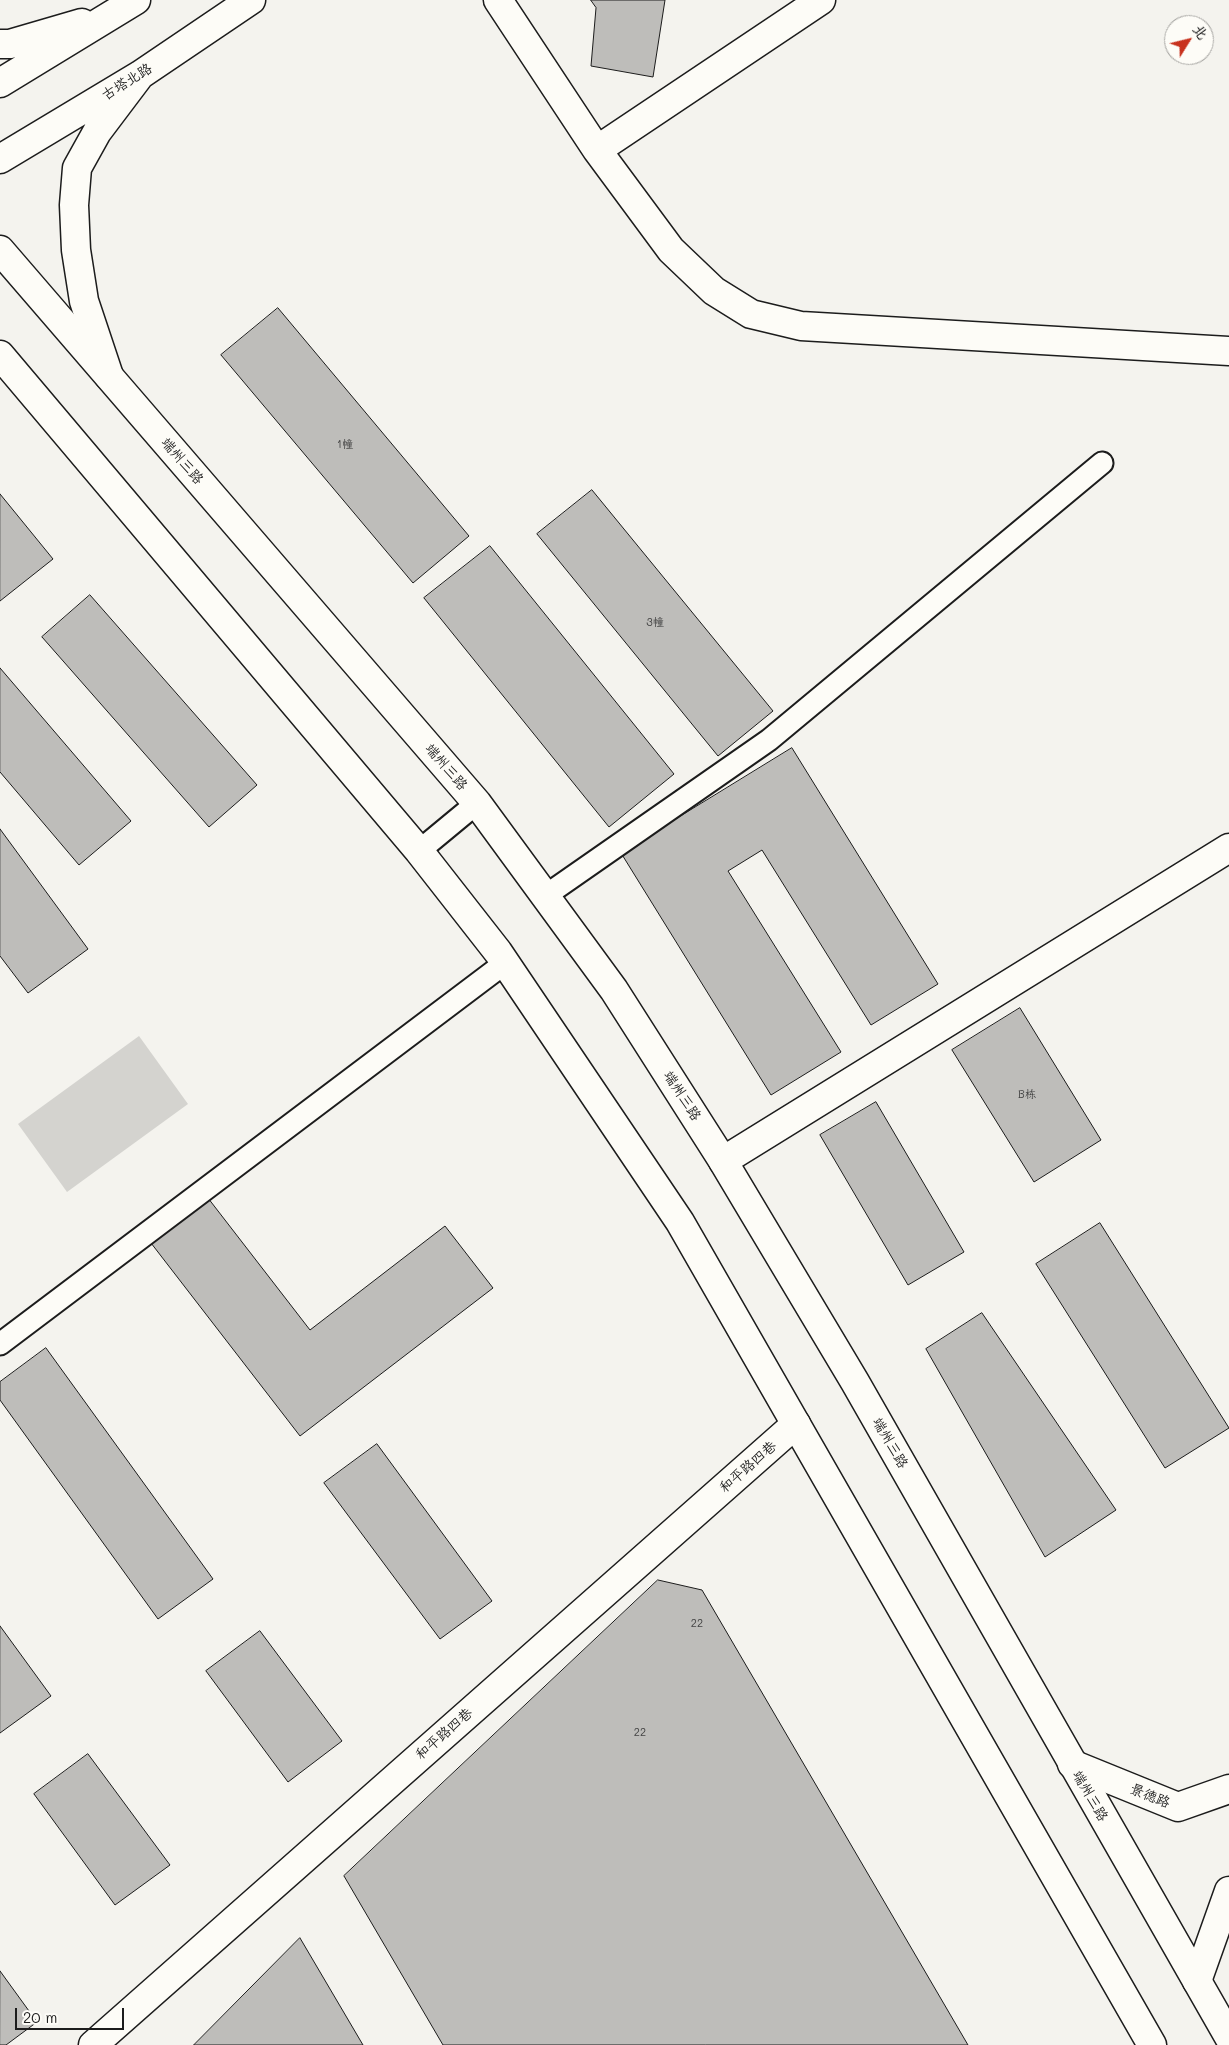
<!DOCTYPE html>
<meta charset="utf-8">
<style>
body{margin:0}
#map{position:relative;width:1229px;height:2045px;overflow:hidden;background:#f4f3ee;font-family:Mali,"LXGW WenKai TC",sans-serif}
canvas{display:block}
.north{position:absolute;left:1164px;top:15px;width:50px;height:50px;box-sizing:border-box;background:#fdfcf7;border:1px solid #a3a29f;border-radius:50%;rotate:54deg;font-size:14px;font-weight:700;line-height:20px;text-align:center;color:#1c1c1c}
.north::after{content:'';display:block;margin:auto;width:18px;height:22px;background:#c8321e;clip-path:polygon(50% 0,100% 100%,50% 72%,0 100%)}
.scale{position:absolute;left:15px;top:2008px;width:109px;height:22px;box-sizing:border-box;border:2px solid #1c1c1c;border-top:0;padding-left:6px;font-size:15px;line-height:18px;white-space:nowrap;color:#1c1c1c;-webkit-text-stroke:4px #fdfcf7;paint-order:stroke}
</style>
<div id="map">
<canvas width="1229" height="2045"></canvas>
<div class="north">北</div>
<div class="scale">20 m</div>
</div>
<script>
const ctx = document.querySelector('canvas').getContext('2d');
ctx.lineJoin = 'round';
function paint(path, color) {
  ctx.fillStyle = color;
  ctx.fill(path, 'evenodd');
}
function strokePath(path, color, width, dash) {
  ctx.strokeStyle = color;
  ctx.lineWidth = width;
  ctx.lineCap = dash ? 'butt' : 'round';
  ctx.setLineDash(dash || []);
  ctx.stroke(path);
}
function label(font, color, halo, rows, align = 'center') {
  ctx.font = font + ' Mali,"LXGW WenKai TC",sans-serif';
  ctx.lineWidth = 5;
  ctx.setLineDash([]);
  ctx.textBaseline = 'middle';
  ctx.strokeStyle = halo;
  ctx.fillStyle = color;
  for (const [text, x, y, turn = 0] of rows) {
    ctx.save();
    ctx.translate(x, y);
    ctx.rotate((+turn || 0) * Math.PI / 180);
    ctx.textAlign = isNaN(turn) ? turn : align;
    if (halo) ctx.strokeText(text, 0, 0);
    ctx.fillText(text, 0, 0);
    ctx.restore();
  }
}
paint(new Path2D(`
 M139,1036l49,68 -121,88 -49,-68z`), '#d4d3cf');
const building = new Path2D(`
 M591,0h74l-12,77 -62,-11 5,-58z
 M278,308l191,228 -56,47 -192,-228z
 M592,490l181,221 -55,45 -181,-222z
 M0,494l53,65 -53,42z
 M490,546l184,228 -65,53 -185,-229z
 M90,595l167,190 -48,42 -167,-190z
 M0,668l131,153 -52,44 -79,-93z
 M792,748l146,236 -67,41 -109,-175 -34,21 113,181 -70,43 -150,-242z
 M0,829l88,120 -60,44 -28,-37z
 M1020,1008l81,132 -67,42 -82,-132z
 M876,1102l88,150 -56,33 -88,-150z
 M208,1198l102,132 135,-104 48,62 -193,148 -149,-193z
 M1100,1223l129,205 -64,40 -129,-204z
 M982,1313l134,197 -71,47 -119,-208z
 M46,1348l167,231 -55,40 -158,-219v-18z
 M377,1444l115,157 -52,38 -116,-156z
 M658,1580l44,10 266,455h-525l-99,-169z
 M0,1626l51,70 -51,37z
 M260,1631l82,110 -54,41 -82,-111z
 M88,1754l82,111 -55,40 -81,-111z
 M300,1938l63,107h-169z
 M0,1971l37,51 -31,23h-6z`);
paint(building, '#bebdba');
strokePath(building, '#1c1c1c', 1);
const lane = new Path2D(`
 M419,851l58,-48
 M545,896l224,-156 333,-277
 M0,1344l505,-381`);
const street = new Path2D(`
 M498,0l99,150 74,100 43,41 37,23 50,12 428,25
 M597,150l224,-150
 M723,1161l506,-313
 M93,2045l703,-621`);
const secondary = new Path2D(`
 M0,44h10l72,-21
 M0,83l136,-83
 M0,159l140,-84 111,-75
 M109,376l-25,-75 -8,-51 -2,-45 3,-37 20,-36 43,-57
 M1072,1764l106,43 51,-18
 M1197,1981l32,-90`);
const primary = new Path2D(`
 M0,250l477,553 137,187 109,171 132,221 374,655
 M0,355l419,496 79,101 182,270 472,823`);
strokePath(lane, '#1c1c1c', 25);
strokePath(street, '#1c1c1c', 31);
strokePath(secondary, '#1c1c1c', 31);
strokePath(primary, '#1c1c1c', 31);
strokePath(lane, '#fdfcf7', 21);
strokePath(street, '#fdfcf7', 28);
strokePath(secondary, '#fdfcf7', 28);
strokePath(primary, '#fdfcf7', 28);
label('11px', '#444', null, [
 ["1幢",345,445],
 ["3幢",655,623],
 ["B栋",1027,1095],
 ["22",697,1624],
 ["22",640,1733]
]);
label('14px', '#1c1c1c', '#fdfcf7', [
 ["古塔北路",127,82,-32],
 ["端州三路",182,461,49],
 ["端州三路",446,767,49],
 ["端州三路",682,1096,57],
 ["端州三路",890,1443,60],
 ["和平路四巷",748,1467,-41],
 ["和平路四巷",444,1734,-41],
 ["端州三路",1090,1796,60],
 ["景德路",1150,1796,22]
]);
</script>
